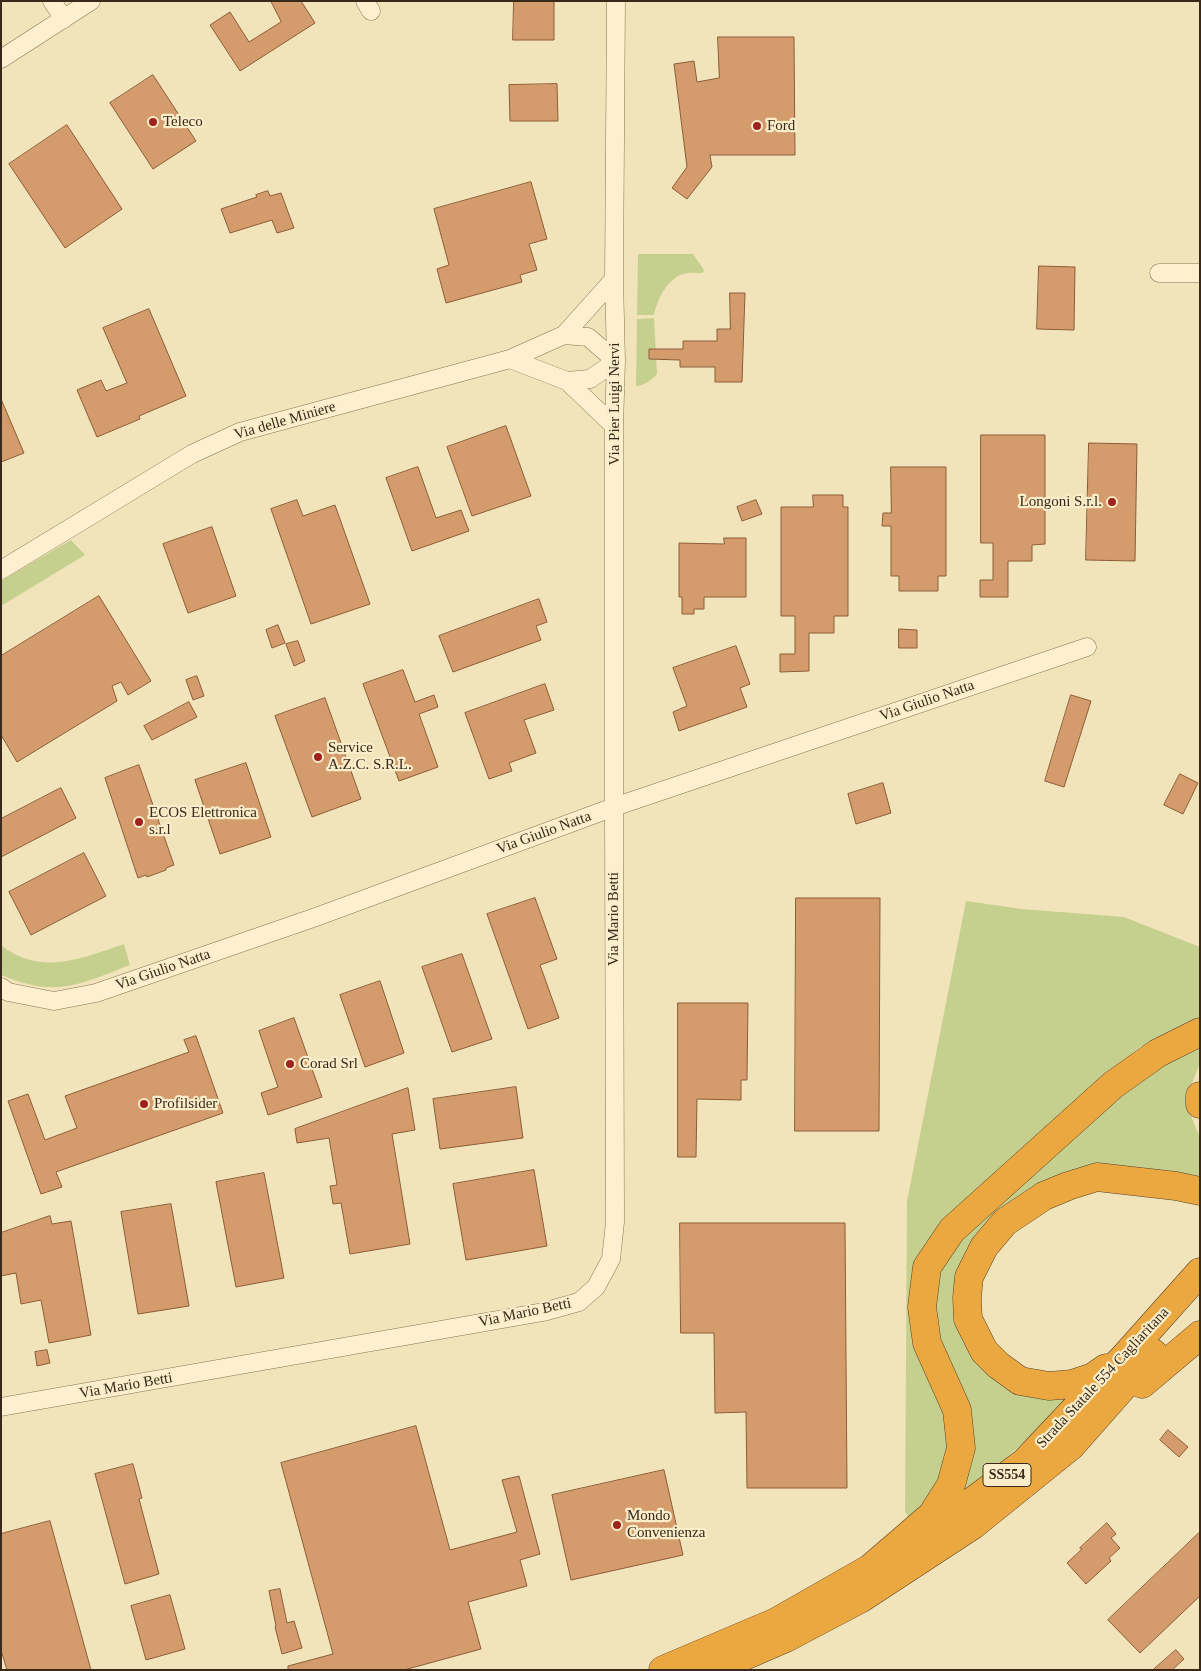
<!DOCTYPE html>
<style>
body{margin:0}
#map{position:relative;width:1201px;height:1671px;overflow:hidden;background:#f2e4ba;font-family:Georgia,serif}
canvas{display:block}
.frame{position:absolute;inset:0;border:2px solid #38291a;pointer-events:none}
</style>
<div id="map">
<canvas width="1201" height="1671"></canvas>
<div class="frame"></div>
</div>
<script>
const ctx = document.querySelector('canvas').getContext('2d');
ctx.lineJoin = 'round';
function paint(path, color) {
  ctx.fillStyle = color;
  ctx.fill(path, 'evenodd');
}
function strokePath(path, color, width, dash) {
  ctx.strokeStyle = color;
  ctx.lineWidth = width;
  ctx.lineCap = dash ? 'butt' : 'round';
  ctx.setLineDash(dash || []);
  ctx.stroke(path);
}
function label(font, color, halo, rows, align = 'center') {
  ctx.font = font + ' Georgia,serif';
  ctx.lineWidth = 4.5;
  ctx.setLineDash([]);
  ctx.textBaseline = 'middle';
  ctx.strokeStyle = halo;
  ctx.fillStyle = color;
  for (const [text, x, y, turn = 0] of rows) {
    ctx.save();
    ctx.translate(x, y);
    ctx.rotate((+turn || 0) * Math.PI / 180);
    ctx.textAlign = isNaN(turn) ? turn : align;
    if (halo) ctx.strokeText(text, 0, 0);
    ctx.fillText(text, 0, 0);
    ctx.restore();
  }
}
paint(new Path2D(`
 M638,254h55l11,16 -1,3c-6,0 -14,-1 -20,1 -16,5 -26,26 -29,41h-17z
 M654,318l3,56c-6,7 -12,11 -21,12l1,-67z
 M71,540l14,15 -84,51v-25z
 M966,901l56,8 102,8 76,30v77l-60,23 -51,42 -93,82 -68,75 21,184 -3,35 -16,36 -18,21 -7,-10 2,-311z
 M124,944l6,21c-52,20 -74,33 -129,10v-30c40,32 81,13 123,-1z
 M1200,1041v22l-10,26 2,29 8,20v43l-130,-7 -104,88 22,107 88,25 -121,111 -9,-146 -15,-43v-26l29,-60 162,-143z`), '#c6d08e');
const building = new Path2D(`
 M271,1h30l14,22 -75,48 -30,-46 20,-13 19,30 32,-20z
 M514,1h40v39h-41z
 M718,37h76l1,118h-85l2,12 -25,32 -15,-11 15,-21 -13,-103 20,-3 3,21 22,-4z
 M153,75l43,66 -43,28 -43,-66z
 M557,84l1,37h-48l-1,-36z
 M67,125l55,84 -57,39 -56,-84z
 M531,182l16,57 -18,5 8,26 -17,5 2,7 -76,21 -9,-34 12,-4 -15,-56z
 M268,191l2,5 11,-3 13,35 -17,5 -5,-13 -42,13 -9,-24 36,-12 -1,-2z
 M1039,266l36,1 -1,63 -37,-1z
 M730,293h15l-3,89h-27v-15h-35v-7l-31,-1v-10h34v-8h34v-12h13z
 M149,309l37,87 -47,20 1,3 -43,18 -20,-47 24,-10 5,11 21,-8 -24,-55z
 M1,399l23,54 -23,9z
 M506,426l25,70 -59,20 -25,-69z
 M981,435h64v109l-13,1v16h-24v36h-28v-17h13v-37h-12z
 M1089,443l48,1 -2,117 -49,-1z
 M418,467l18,51 25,-8 8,21 -57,20 -26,-73z
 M891,467h55v109h-8v15h-39v-15h-8v-50h-9l1,-13h8z
 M813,495h30v12h5v109h-14v17h-25v38l-29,1v-18h15v-38h-14v-109h32z
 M297,500l6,16 32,-11 35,99 -59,20 -40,-115z
 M756,500l6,14 -20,7 -5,-14z
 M212,527l24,69 -48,17 -25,-69z
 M724,538h22v59h-42v12h-10v5h-12v-17h-3v-54l45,1z
 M99,596l52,85 -23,14 -7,-13 -9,4 5,15 -100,61 -16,-27v-79z
 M539,599l8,23 -11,4 5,14 -88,32 -14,-36z
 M278,625l7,18 -13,5 -6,-18z
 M899,629l18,1v18h-18z
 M298,641l7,20 -11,5 -8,-22z
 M736,646l14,38 -10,4 7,19 -68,24 -6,-19 14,-6 -14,-38z
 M403,670l12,32 19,-7 4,12 -19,7 19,53 -39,14 -36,-97z
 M197,676l7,20 -11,4 -7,-20z
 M545,684l9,26 -30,10 12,33 -27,10 3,8 -23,8 -24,-66z
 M1071,695l20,6 -27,86 -19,-6z
 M325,698l36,101 -49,18 -37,-101z
 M189,702l8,15 -45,23 -8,-14z
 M246,763l25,74 -51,17 -25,-74z
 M139,765l35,100 -8,3v2l-19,7 -1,-2 -8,3 -33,-100z
 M1180,774l18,9 -15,31 -19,-9z
 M883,783l8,30 -35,11 -8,-30z
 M61,788l15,30 -75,39v-38z
 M84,853l22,43 -75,39 -22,-43z
 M535,898l22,61 -17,6 19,53 -31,11 -41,-115z
 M796,898h84l-1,233h-84z
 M462,954l30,85 -40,13 -30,-85z
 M380,981l24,72 -39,14 -25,-72z
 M678,1003h70l-1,77h-6v20l-44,-1 -1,58h-18z
 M294,1018l28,79 -54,18 -7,-22 17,-6 -19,-56z
 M196,1036l27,77 -167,59 6,15 -21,7 -33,-93 20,-7 17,46 32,-12 -12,-32 124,-44 -5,-12z
 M516,1087l7,51 -83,11 -7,-50z
 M408,1088l7,42 -23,4 18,110 -60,10 -9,-51 -8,1 -3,-18 7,-1 -8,-47 -32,5 -2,-14z
 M534,1170l13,76 -81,14 -13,-76z
 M264,1173l20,105 -48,9 -20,-105z
 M171,1204l18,102 -51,8 -17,-102z
 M50,1216l2,8 19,-3 20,114 -42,8 -8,-43 -20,4 -5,-31 -15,3v-43z
 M680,1223h165l2,265h-100l-1,-76 -31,1 -1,-80h-33z
 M47,1350l3,13 -13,3 -2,-14z
 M416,1426l34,124 67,-18 -15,-52 17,-4 21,78 -20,6 7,26 -59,16 13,47 -77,21h-116v-4l45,-12 -52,-191z
 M1168,1430l20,17 -9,10 -19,-17z
 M133,1464l9,34 -3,1 20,75 -34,10 -30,-110z
 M664,1470l19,85 -112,25 -19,-85z
 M50,1521l41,149h-84l-6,-20v-116z
 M1107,1523l9,11 -5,4 9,10 -11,10 2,3 -25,23 -19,-21 15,-14 -2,-1z
 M1200,1532v64l-60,57 -32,-33z
 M280,1589l7,34 7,-2 8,27 -20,6 -7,-27 1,-1 -7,-35z
 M170,1595l15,54 -39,11 -15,-54z
 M1176,1650l8,9 -12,11h-19z`);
paint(building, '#d49c6c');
strokePath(building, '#8c5c37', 1);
const street = new Path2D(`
 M52,1l12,18
 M365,1l6,10
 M1,59l90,-58
 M1159,273h41
 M564,335l24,2 28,24
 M510,359l57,22 47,45
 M567,381l23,-2 26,-18
 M1,570l191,-116 48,-22 270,-73 54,-24 50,-56
 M1,987l7,5 46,9 42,-8 220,-76 298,-110 473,-160
 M1,1407l542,-95 36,-10 17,-15 15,-28 4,-37 -1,-415v-381l2,-65 -2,-82 2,-278`);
const highway = new Path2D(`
 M1200,1096v8
 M1106,1368l-13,9 -21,7 -23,2 -29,-5 -22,-16 -14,-14 -16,-32 -1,-21 2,-21 15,-30 21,-25 39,-26 24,-10 29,-9 79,9 24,5
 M1142,1384l58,-49
 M923,1535l31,-20 70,-52 102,-108 74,-83
 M867,1571l65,-56 19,-30 10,-37 -4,-38 -30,-67 -5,-36 5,-40 25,-37 161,-145 45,-32 42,-21
 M663,1670l113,-48 107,-61
 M712,1670l74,-32 74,-39 113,-74 98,-79 82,-93`);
strokePath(street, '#8a7353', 19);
strokePath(highway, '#574028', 29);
strokePath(street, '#fcf0ce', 18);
strokePath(highway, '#eca840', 28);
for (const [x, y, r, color] of [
 [153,122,5,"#9f221d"],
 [757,126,5,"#9f221d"],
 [1112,502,5,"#9f221d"],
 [318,757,5,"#9f221d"],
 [139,822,5,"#9f221d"],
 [290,1064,5,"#9f221d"],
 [144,1104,5,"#9f221d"],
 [617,1525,5,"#9f221d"]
]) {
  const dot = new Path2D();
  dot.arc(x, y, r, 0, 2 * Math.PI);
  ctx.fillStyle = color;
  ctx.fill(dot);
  strokePath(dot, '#f9edca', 2);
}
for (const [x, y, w] of [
 [1007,1475,48]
]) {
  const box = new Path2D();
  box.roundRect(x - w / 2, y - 11.5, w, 23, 4);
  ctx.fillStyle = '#f9edca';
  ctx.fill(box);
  strokePath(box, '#38291a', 1);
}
label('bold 14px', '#38291a', null, [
 ["SS554",1007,1475]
]);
label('15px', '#38291a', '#f9edca', [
 ["Teleco",163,122],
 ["Ford",767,126],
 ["Longoni S.r.l.",1102,502,"right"],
 ["Service",328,748],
 ["A.Z.C. S.R.L.",328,765],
 ["ECOS Elettronica",149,813],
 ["s.r.l",149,830],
 ["Corad Srl",300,1064],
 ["Profilsider",154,1104],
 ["Mondo",627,1516],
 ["Convenienza",627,1533]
], 'left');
label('15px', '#38291a', '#f9edca', [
 ["Via Pier Luigi Nervi",615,404,-90],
 ["Via delle Miniere",285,421,-16],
 ["Via Giulio Natta",927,701,-19],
 ["Via Giulio Natta",544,833,-20],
 ["Via Mario Betti",614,919,-90],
 ["Via Giulio Natta",163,970,-19],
 ["Via Mario Betti",525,1313,-12],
 ["Strada Statale 554 Cagliaritana",1103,1378,-47],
 ["Via Mario Betti",126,1386,-10]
]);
</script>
